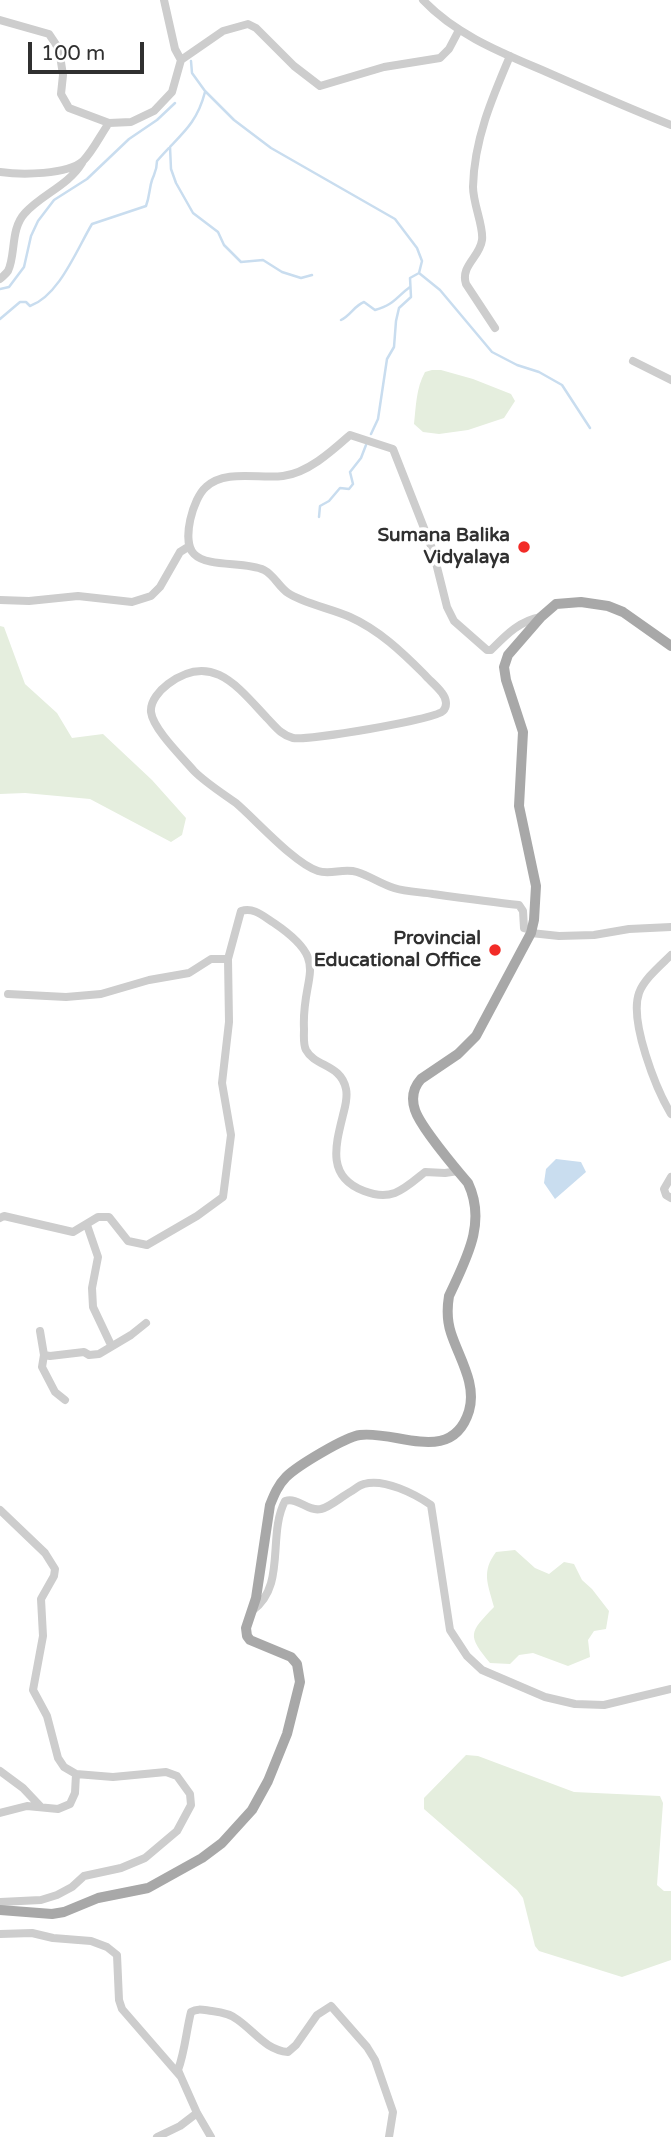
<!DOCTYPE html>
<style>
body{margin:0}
#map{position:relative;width:671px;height:2137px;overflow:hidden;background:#fff;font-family:"Varela Round",sans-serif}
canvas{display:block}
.scale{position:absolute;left:28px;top:42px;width:116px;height:32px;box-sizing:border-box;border:4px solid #303030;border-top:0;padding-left:9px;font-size:21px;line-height:24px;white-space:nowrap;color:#303030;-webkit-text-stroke:5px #fff;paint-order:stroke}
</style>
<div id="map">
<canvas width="671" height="2137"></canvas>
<div class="scale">100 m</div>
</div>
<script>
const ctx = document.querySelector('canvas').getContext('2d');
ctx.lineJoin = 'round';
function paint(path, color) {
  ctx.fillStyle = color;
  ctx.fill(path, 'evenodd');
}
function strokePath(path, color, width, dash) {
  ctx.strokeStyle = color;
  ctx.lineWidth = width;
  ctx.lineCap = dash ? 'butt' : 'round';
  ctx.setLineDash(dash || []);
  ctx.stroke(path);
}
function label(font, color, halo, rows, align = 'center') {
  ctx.font = font + ' "Varela Round",sans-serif';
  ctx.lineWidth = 7;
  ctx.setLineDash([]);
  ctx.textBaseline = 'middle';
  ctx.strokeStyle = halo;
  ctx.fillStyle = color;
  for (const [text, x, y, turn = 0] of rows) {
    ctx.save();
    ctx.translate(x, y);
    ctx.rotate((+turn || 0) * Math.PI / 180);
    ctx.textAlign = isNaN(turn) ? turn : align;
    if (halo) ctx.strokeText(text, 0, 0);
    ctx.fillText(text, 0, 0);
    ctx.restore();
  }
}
paint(new Path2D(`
 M432,370h9l32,9 38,15 4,7 -11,17 -36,12 -29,4 -16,-2 -9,-8c2,-17 2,-36 11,-52z
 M0,626l4,1 21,57 32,29 15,25 31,-4 49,46 34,38 -4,17 -11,7 -81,-43 -65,-6 -25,1z
 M515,1550l20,18 14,6 15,-12 10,2 8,16 10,9 17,22 -3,18 -12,2 -6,9 2,17 -22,9 -35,-13 -14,2 -9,9 -20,-1c-23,-28 -21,-30 4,-56 -6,-23 -13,-35 2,-55z
 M466,1755l12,1 96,36 86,4 3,7 -6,82 7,6h7v69l-49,17 -83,-26 -4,-5 -12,-48 -6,-8 -93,-81v-11z`), '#e5eede');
paint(new Path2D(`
 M556,1159l25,3 5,10 -31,27 -11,-16 2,-14z`), '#c9ddef');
strokePath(new Path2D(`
 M191,61l1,12 13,18 29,29 37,28 124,71 22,29 5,13 -3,12 -9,5 1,19 -12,11 -3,13 -2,26 -7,12 -9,60 -7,15
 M170,147l1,22 5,14 17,30 25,19 6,13 17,17 22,-2 19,12 19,6 11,-3
 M419,273l21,17 52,62 25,13 22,7 23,13 28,43
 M0,289l9,-2 15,-20 7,-31 7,-15 16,-21 33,-21 42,-40 28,-19 18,-17
 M0,319l20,-17h6l4,4c29,-10 47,-57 62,-82l54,-18c4,-11 3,-17 6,-26 3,-8 5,-10 5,-19 21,-25 39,-34 48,-69
 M341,320c10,-5 13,-14 23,-18l11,8c20,-6 20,-12 35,-23
 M319,517l1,-11 9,-5 11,-13 9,1 4,-5 -3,-12 11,-14 5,-13`), '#c9ddef', 2.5);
strokePath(new Path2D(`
 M164,0l11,49 6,11
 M423,0c32,34 77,52 119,70 43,19 86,38 129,55
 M0,20l49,14 10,15 4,26 -2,19 8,14 40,15
 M0,172c21,3 67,3 83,-11 10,-10 18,-27 26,-38l22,-1 23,-11 18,-19 9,-32 42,-29 25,-7 8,4 38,38 26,20 64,-19 56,-9 9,-9 10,-19
 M0,279c3,-3 6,-5 8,-8 8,-16 2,-42 17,-58 17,-19 43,-27 57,-50
 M495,328l-29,-44c-6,-18 14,-27 16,-44 2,-13 -9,-36 -9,-53 1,-47 19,-89 37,-131
 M633,361l38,19
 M0,600l29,1 49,-5 54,6 19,-6 9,-9 20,-35 8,-5
 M532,930l-8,-2 -1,-17 -4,-6c-28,-3 -57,-7 -86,-11 -12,-2 -27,-2 -39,-6 -13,-4 -24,-12 -37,-16 -13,-4 -27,3 -39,-1 -24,-8 -61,-50 -82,-68 -14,-10 -30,-20 -42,-32 -12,-14 -41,-42 -43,-59 -1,-11 9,-22 17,-28 44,-33 70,3 99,34 8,8 14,17 26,20 13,3 141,-18 150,-27 5,-5 3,-13 -1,-18 -5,-7 -13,-13 -18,-19 -22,-22 -45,-44 -74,-57 -17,-8 -48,-14 -62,-24 -9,-6 -14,-18 -24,-23 -19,-9 -56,-2 -70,-16 -13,-13 -1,-56 12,-67 19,-18 53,-8 77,-11 25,-3 49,-25 67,-41l43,14 40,102 14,56 7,14 33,29h4c15,-15 28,-29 50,-33
 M531,933l28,3 35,-1 35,-6 42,-2
 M671,955c-10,10 -27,24 -32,38 -10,28 17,96 32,121
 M8,994l58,3 35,-3 48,-14 40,-7 22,-14h17
 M671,1177l-7,12 2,6 5,3
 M0,1218l4,-2 69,16 25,-15h11l19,24 19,4 50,-29 26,-19 8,-62 -9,-52 7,-61 -1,-63 13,-48c13,-4 22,5 33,12 59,40 27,51 30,106 0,7 -1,15 2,21 9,17 35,14 40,39 2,9 -1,18 -3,26 -8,32 -16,62 21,76 28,11 40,-2 61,-19l20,1 13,-2
 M87,1225l11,32 -6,31 1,19 18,38
 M40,1331l4,24 -2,12 13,25 10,8
 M44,1355l6,1 34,-4 5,3 10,-1 32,-19 15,-12
 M0,1510l45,43 10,16 -1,7 -13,23 2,37 -10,54 14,26 11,42 6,9 12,7 37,3 53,-5 11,4 13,18 1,11 -14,26 -32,27 -24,10 -37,8 -12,11 -15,8 -16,5 -41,2
 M252,1611c35,-25 15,-76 33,-110 14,-4 22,11 36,8 9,-2 20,-12 29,-17 4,-2 9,-7 14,-8 20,-6 51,10 67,21l19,125 17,26 15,14 63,27 30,7 29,1 67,-16
 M0,1771l23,17 17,18
 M0,1813l27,-7 31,3 12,-5 5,-11 1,-19
 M0,1934l32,-1 21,5 38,3 16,6 10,8 2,45 3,9 59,68 16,36 14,24
 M181,2077l-3,-7c7,-19 8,-38 13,-58 7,-4 12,-2 21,-1 9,1 19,3 26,9 17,12 28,30 50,32l8,-7 21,-30 14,-9 36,41 8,13 18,52 -4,25
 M157,2137l23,-11 17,-13`), '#cdcdcd', 8);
strokePath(new Path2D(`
 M0,1910l52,4 12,-2 34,-14 50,-10 54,-30 20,-15 30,-33 16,-29 19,-47 13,-52 -3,-18 -6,-7 -41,-17 -3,-4 -1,-8 10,-30 14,-93c4,-10 8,-20 16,-28 11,-11 59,-40 74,-42 37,-5 92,31 109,-24 8,-27 -10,-53 -18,-78 -4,-12 -4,-25 -2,-37 17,-37 38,-73 19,-113 -12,-14 -48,-57 -53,-73 -4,-12 -2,-22 6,-31l37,-25 18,-18 55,-103 3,-13 2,-34 -17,-80 4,-74 -17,-52 -2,-13 4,-12 33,-38 15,-13 25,-2 27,4 15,6 48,34`), '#a8a8a8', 10);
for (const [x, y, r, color] of [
 [524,547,7,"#f22b27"],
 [495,950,7,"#f22b27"]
]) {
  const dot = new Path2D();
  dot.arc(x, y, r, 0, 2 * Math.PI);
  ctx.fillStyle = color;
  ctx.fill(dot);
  strokePath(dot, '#fff', 2.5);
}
label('bold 19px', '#303030', '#fff', [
 ["Sumana Balika",510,536],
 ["Vidyalaya",510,558],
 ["Provincial",481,939],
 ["Educational Office",481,961]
], 'right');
</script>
